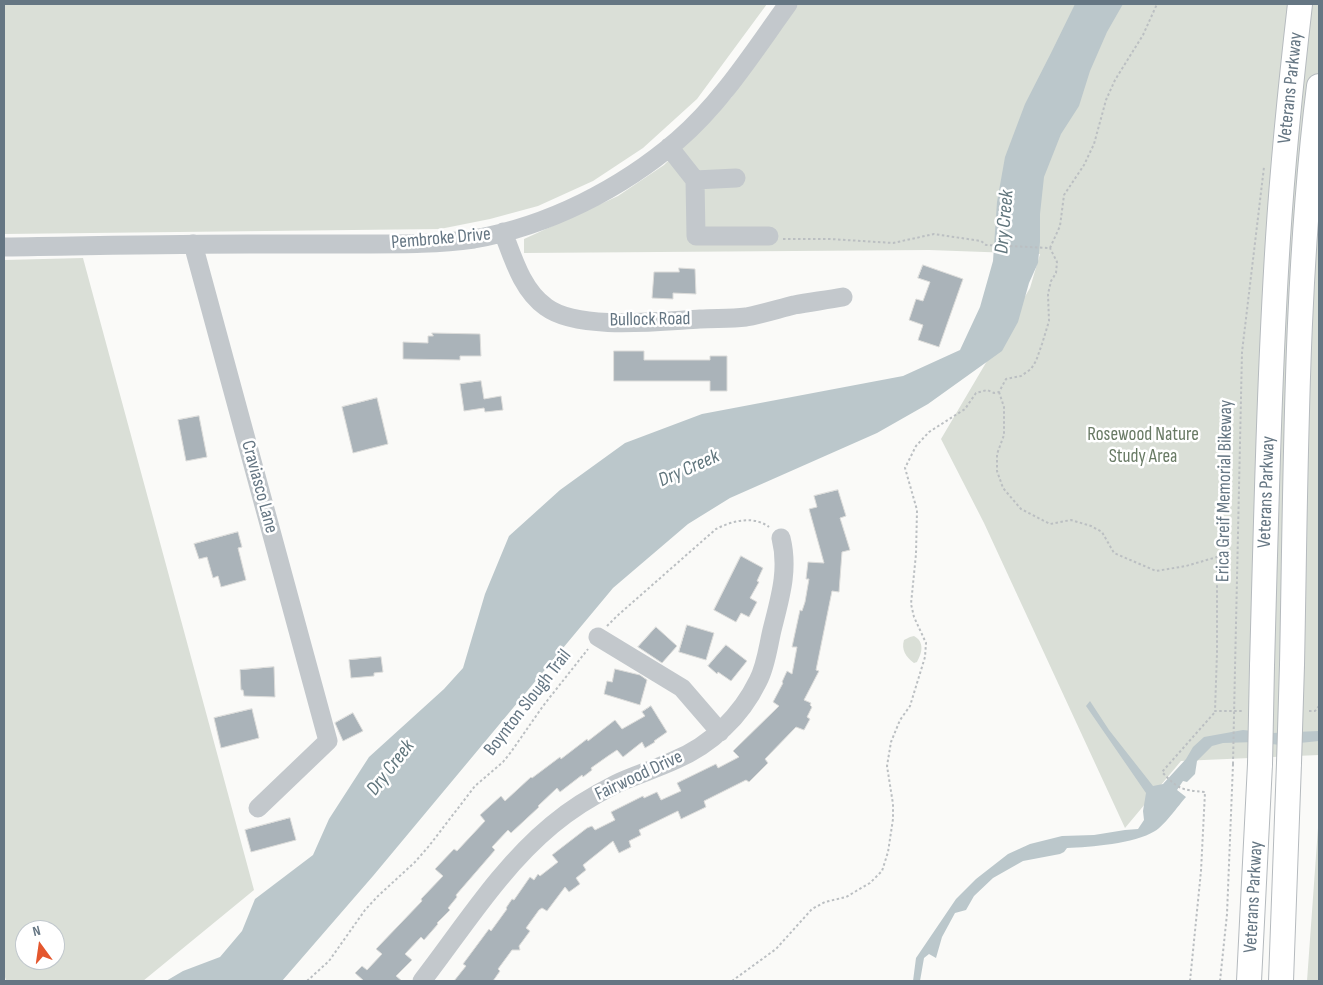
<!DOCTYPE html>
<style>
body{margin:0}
#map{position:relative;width:1323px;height:985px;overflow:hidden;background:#fafaf8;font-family:"Sofia Sans Condensed",sans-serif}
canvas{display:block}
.frame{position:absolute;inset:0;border:5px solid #657683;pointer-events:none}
.north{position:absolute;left:15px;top:920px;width:50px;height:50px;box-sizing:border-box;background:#fff;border:1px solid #c1c8cd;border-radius:50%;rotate:346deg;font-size:14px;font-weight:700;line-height:20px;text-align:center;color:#657683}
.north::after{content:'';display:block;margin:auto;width:18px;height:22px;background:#e4572e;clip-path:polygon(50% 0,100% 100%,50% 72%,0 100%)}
</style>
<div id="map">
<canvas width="1323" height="985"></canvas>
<div class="frame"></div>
<div class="north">N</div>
</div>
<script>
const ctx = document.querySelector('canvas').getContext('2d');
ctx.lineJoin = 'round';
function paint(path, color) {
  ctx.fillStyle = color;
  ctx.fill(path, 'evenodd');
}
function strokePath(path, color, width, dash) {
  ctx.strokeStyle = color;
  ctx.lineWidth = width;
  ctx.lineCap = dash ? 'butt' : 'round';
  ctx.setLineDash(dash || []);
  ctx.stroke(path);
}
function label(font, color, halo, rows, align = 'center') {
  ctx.font = font + ' "Sofia Sans Condensed",sans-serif';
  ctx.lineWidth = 5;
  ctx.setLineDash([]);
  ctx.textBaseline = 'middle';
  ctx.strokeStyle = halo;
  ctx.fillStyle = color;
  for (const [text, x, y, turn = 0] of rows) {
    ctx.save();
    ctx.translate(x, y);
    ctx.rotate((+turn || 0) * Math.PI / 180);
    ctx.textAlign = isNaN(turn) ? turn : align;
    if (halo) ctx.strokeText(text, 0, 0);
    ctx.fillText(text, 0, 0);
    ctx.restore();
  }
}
paint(new Path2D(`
 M4,4h763l-70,95 -54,49 -50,33 -55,25 -48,13 -50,10 -436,5z
 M798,4h521v751l-138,6 -56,67 -141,-305 -43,-84 89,-151 10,-34 -111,-4 -405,3v-14l94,-43 46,-31 67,-67z
 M83,258l171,632 -111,91h-137l-2,-8v-713zM25,930h30v30h-30z
 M914,636c11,6 8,17 3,26l-3,1c-8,-6 -13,-13 -10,-23l6,-3z
 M1319,814v167h-12z`), '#dadfd7');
paint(new Path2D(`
 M1075,4h48l-16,28 -17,39 -11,35 -18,28 -17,43 -4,37v28l-2,21 -9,20 -11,39 -16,29 -74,53 -51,29 -147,65 -42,26 -75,64 -240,288 -91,105h-116l17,-10 37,-14 22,-26 13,-32 58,-44 16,-36 40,-62 75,-68 19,-21 22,-74 24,-58 51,-46 65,-47 77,-29 201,-38 57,-26 20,-43 13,-46 4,-59 8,-45 20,-53 26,-51z
 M1090,701l19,29 44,56 10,-2 23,-25 7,-12 11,-10 39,-7 29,3 47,-2v10l-39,4 -24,-3 -33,1 -11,3 -15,15 -2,13 -8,8 -4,-1 -6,9 9,7c-8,9 -22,29 -31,34 -21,13 -64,16 -88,17l-3,4 -4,2 -37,7 -30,17 -19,18 -8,14 -11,3 -13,24 -6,21 -7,-4 -5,4 -4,23h-7l3,-23 40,-59 20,-20 32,-25 22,-10 32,-8 32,-1 31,-5 13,-1 6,-9 -1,-9 3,-18 -60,-87z`), '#bbc7cb');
const building = new Path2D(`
 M923,265l40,14 -24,68 -21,-7 5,-15 -14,-5 7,-21 7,2 7,-19 -12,-4z
 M679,268l16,1 1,25 -23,-1v6l-21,-1 2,-26h25z
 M432,333l48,1 1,22h-21v4l-57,-1v-17l25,1v-7h5z
 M614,351h30v9h66v-4h17v35h-17v-10h-96z
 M481,381l3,18 17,-3 2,14 -18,2 -1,-4 -20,3 -4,-27z
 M377,398l11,46 -35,9 -11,-46z
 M199,416l8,41 -21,4 -8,-41z
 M838,490l8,26 -6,2 10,32 -8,2 -3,40 -7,-1 -16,79 3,1 -15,29 7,3 -1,2 2,2 -5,10 3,2 -6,11 -8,-3 -31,32 3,4 -19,19 -3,-2 -42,21 2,6 -25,12 -3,-8 -39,19 2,5 -12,6 2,6 -12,6 -6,-12 -30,24 3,5 -10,8 4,6 -11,8 -4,-5 -18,24 -5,-3 -3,2 -13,18 4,3 -11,15 1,4h-8l-14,19 2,2 -7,10h-39l12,-15 -3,-2 26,-35 2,2 16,-22 -1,-1 6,-9 2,1 16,-23 4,3 4,-6 2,2 18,-14 -6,-7 35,-27 5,-2 3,4 20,-10 -4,-8 32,-16 1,2 13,-6 4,8 20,-9 -4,-8 39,-19 2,4 21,-11 -6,-6 46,-45 -6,-4 10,-19 -1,-1 5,-11 5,3 5,-27h-5l8,-37 2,1 3,-9 4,-23h-3l2,-17 16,1 -15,-54 8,-2 -3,-11z
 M238,532l4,15 -4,1 8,32 -25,7 -3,-11 -5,2 -6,-21 -8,2 -5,-15z
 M741,556l22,12 -6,13 2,1 -9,16 7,4 -8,15 -8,-4 -5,9 -22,-12z
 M687,625l27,8 -8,27 -27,-8z
 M656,627l21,19 -15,17 -24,-16z
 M726,645l21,16 -16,20 -13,-9 -1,2 -9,-8z
 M381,657l2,15 -9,1v3l-23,2 -2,-18z
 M274,667l1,30 -31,-1 -1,-6h-2l-1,-20z
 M615,669l25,6 7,5 -7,25 -36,-11 3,-13 5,1z
 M651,706l16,26 -13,9 1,1 -10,6 -3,-6 -19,15 -6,-7 -9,6 -17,12 1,2 -9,7 -1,-2 -22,17 -3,-4 -19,18 1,1 -28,26 -3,-3 -16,17 3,3 -39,45 1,2 -9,11 2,2 -13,13 1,1 -14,16 -3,-3 -16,17 7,6 -16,16 6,5h-38l-9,-8 7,-7 5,4 15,-16 -6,-5 46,-48 -1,-2 22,-23 -8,-7 19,-20 3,2 28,-30 -5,-6 21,-19 4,5 26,-24 1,1 28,-21 1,2 26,-20 1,2 27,-21 7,9 23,-13 -3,-4z
 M252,709l7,29 -38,10 -7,-30z
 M353,713l10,18 -20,10 -8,-18z
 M290,818l6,22 -45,12 -6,-22z`);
paint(building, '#aab3b9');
strokePath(building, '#dcdcda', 1);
const major = new Path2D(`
 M1292,665c4,-193 3,-387 27,-579
 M1262,666c4,-143 7,-286 16,-428 5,-78 13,-156 22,-234
 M1249,981l11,-217
 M1281,981l8,-218`);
strokePath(major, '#b5babe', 26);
strokePath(new Path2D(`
 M783,239h47l63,4 41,-9 47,7 5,4 64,3
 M1050,248l10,-22 4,-31 20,-30 10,-21 12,-44 9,-20 28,-45 14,-31
 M999,392l5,15v28l-7,19v17l6,17 18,21 29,15 21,-4 20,6 11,6 12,21 42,18 30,-5 31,-9v96l-2,58h29
 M607,626l10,-10 99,-87c16,-8 37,-14 53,-2
 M1235,669l7,-317 22,-185
 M1309,711h6l4,-5
 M307,981l22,-20 36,-51 13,-14 37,-34 14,-16 46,-60 28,-24 8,-10 32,-46 45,-57
 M732,981l44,-32 36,-40 13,-7 21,-5 24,-14 12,-12 6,-19 5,-33v-15l-6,-38 4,-24 9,-22 10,-14 15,-49 1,-14 -12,-26 -3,-13 5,-50 1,-44 -12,-42 11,-22 13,-14 36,-23 11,-16 11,-3 7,3 5,-1 7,-13 15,-3 10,-7 5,-8 6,-17 7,-23 -1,-27 3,-13 5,-8 1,-11 -7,-14
 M1190,981l11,-110 4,-79c-24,-2 -27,-3 -43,-20l53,-60
 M1220,981l7,-67 6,-150`), '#bbbfc2', 2, [2.5, 2.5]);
strokePath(new Path2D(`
 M669,147l26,33 1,56h73
 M695,180l41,-2
 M503,232c10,26 19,58 43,75 32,24 115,14 154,12 15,-1 30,0 46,-2 16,-3 32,-8 48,-12 16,-3 33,-5 49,-8
 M193,244l135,497 -70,67
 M4,247c82,-1 164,-3 246,-3 40,0 79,0 119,0 35,0 70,0 105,-5 74,-13 147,-50 204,-99 44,-38 76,-89 110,-136
 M598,637l84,51 38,44
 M422,981c41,-53 78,-113 130,-156 19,-16 42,-30 64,-41 19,-9 40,-15 59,-24 36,-15 66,-44 83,-79 8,-15 10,-34 14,-51 8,-32 17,-60 9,-92`), '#c3c8cc', 19);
strokePath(major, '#fff', 24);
const majorBridge = new Path2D(`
 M1289,763l3,-98
 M1260,764l2,-98`);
strokePath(majorBridge, '#b5babe', 26, []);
strokePath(new Path2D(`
 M1233,764l2,-95`), '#bbbfc2', 2, [2.5, 2.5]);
strokePath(majorBridge, '#fff', 24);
label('19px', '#657683', '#fff', [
 ["Veterans Parkway",1291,88,-84],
 ["Pembroke Drive",441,239,-5],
 ["Bullock Road",650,320,-1],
 ["Craviasco Lane",259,487,75],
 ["Erica Greif Memorial Bikeway",1225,491,-89],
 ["Veterans Parkway",1267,492,-88],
 ["Boynton Slough Trail",528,703,-52],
 ["Fairwood Drive",639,776,-25],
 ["Veterans Parkway",1254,897,-87]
]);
label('19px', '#687a64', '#fff', [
 ["Rosewood Nature",1143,435],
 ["Study Area",1143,457]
]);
label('italic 20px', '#60757c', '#fff', [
 ["Dry Creek",1005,222,-85],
 ["Dry Creek",689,469,-24],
 ["Dry Creek",391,768,-52]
]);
</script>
